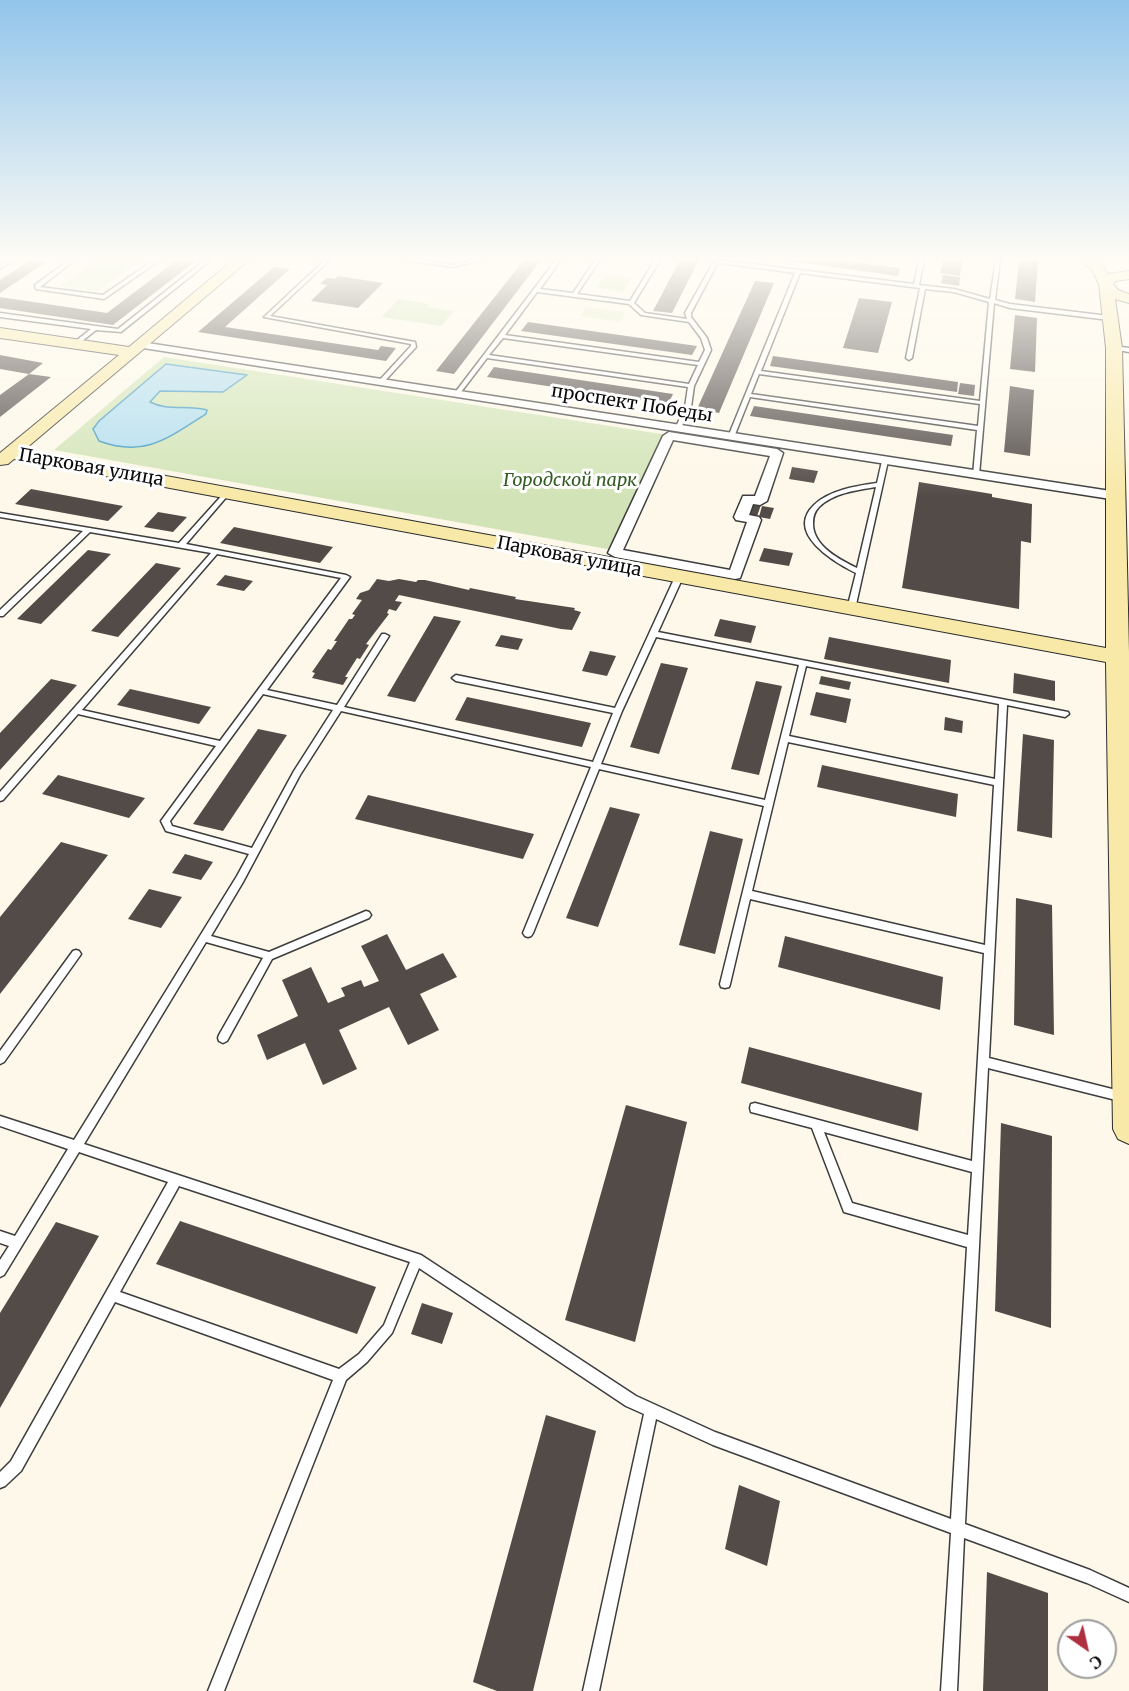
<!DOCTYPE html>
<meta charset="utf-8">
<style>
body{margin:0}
#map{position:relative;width:1129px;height:1691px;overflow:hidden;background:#fdf8e9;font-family:Merriweather,serif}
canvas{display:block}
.north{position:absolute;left:1057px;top:1619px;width:60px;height:60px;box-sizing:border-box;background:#fff;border:2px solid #9d9d9d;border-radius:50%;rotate:146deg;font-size:16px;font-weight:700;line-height:24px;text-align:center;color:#0a0a0a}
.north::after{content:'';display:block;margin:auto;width:21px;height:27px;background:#ae2f3f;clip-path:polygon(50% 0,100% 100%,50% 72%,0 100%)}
</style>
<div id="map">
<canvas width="1129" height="1691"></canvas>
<div class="north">С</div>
</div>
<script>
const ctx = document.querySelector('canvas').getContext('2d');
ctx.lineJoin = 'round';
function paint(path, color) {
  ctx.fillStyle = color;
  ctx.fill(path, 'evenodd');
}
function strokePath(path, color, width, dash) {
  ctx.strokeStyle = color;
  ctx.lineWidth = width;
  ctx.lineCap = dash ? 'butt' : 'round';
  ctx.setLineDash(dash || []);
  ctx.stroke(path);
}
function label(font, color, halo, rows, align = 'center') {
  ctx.font = font + ' Merriweather,serif';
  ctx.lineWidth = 6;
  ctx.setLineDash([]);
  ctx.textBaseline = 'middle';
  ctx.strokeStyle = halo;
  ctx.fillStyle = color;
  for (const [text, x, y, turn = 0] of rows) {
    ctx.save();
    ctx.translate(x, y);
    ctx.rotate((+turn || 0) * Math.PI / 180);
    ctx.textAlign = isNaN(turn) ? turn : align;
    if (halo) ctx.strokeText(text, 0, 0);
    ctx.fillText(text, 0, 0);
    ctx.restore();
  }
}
paint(new Path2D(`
 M97,260h50l-6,5 -7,-1 -18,14 -36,-6z
 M605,275l27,3 -9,14 -27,-4z
 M399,299l31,5 -3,3 27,4 -13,15 -60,-9z
 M164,357l504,78 -55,115 -559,-100z`), '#d2e4b7');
paint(new Path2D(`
 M80,272l36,6 -19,13 -36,-5z
 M586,307l39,5 -5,10 -40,-6z`), '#e3ecc8');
const water = new Path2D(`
 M166,364l81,11 -24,17 -63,-1 -10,11c17,9 38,3 57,8l-1,4c-38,24 -61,44 -107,27l-6,-12 6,-8z`);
paint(water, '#b2def0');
strokePath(water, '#3f98c1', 1.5);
paint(new Path2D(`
 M30,260l16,2 -46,31v-13z
 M177,260h20l-84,65 -113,-17v-11l107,16z
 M524,260h17l-87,114 -18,-3z
 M680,260h19l-27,53 -19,-2z
 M783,260h53l64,8 -2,8z
 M943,260h19l-2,16 -20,-3z
 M1019,260h19l-3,42 -20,-3z
 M274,267l16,2 -65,58 153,23 3,-4 15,2 -10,13 -188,-29z
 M943,275l17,2 -1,9 -18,-3z
 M338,276l45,7 -25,25 -47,-7 16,-16 -7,-1 7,-6 8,1z
 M755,281l19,2 -55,130 -22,-4z
 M859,298l33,4 -14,51 -35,-5z
 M1015,315l22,3 -2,54 -25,-3z
 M528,322l169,24 -5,9 -171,-24z
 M0,355l43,8 -14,11 -29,-5z
 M773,356l185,26 -1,10 -187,-26z
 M494,367l179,27 -5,10 -181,-27z
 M29,374l22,3 -51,40v-22z
 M960,383l15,2 -1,11 -16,-2z
 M1010,386l24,4 -4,66 -26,-4z
 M754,406l199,29 -2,11 -201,-30z
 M792,467l26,4 -4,12 -25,-4z
 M919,482l73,12v3l40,7 -1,39 -10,-2 -2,68 -117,-21z
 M31,489l92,17 -15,15 -93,-17z
 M749,500l13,2 -6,17 -13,-2z
 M762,506l12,2 -4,11 -11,-2z
 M158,512l29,5 -14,15 -29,-5z
 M234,527l99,20 -13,16 -100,-20z
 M764,548l29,5 -4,13 -30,-5z
 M88,550l23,4 -70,70 -24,-5z
 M156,563l25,5 -63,69 -27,-6z
 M225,575l28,6 -9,10 -28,-6z
 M377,579l12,2 10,-2 17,3 2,-2h7l44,10 1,-2 46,9 -1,2 60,9 -1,2 7,2 -9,18 -11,-1 -162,-34 -4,6 7,1 -6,9 -7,-2 -2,4 2,1 -23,30 3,1 -9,14 -3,-1 -12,19h3l-5,8 -31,-7 3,-5 -3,-1 16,-23 3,1 6,-9h-3l15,-22h3l3,-4 -3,-1 10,-14 -6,-1 4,-6 9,-3z
 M434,616l27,5 -46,81 -28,-6z
 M720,619l36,7 -5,17 -37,-7z
 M501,635l22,4 -5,11 -23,-4z
 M829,637l122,23 -2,23 -125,-24z
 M590,651l26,5 -9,20 -25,-5z
 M661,663l27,5 -29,86 -29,-7z
 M1014,673l41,8v20l-42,-8z
 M821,676l30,6 -2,8 -30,-6z
 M51,679l26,6 -77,85v-37z
 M756,681l26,5 -23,89 -28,-6z
 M130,689l81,18 -12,17 -82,-19z
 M816,692l35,7 -5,24 -36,-8z
 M467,697l124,26 -9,24 -127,-27z
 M945,717l18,4 -1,12 -18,-3z
 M258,729l29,6 -64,96 -30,-7z
 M1023,734l31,6 -2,98 -35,-7z
 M822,765l136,29 -2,23 -139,-30z
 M58,775l87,23 -16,20 -87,-24z
 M368,795l166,39 -11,25 -168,-40z
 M610,807l30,7 -42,113 -32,-9z
 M710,831l33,8 -28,115 -36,-9z
 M61,842l47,13 -108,139v-77z
 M185,854l28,8 -12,18 -29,-7z
 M149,889l33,8 -21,31 -33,-9z
 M1016,898l36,7 2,130 -40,-10z
 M387,934l19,36 37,-17 14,24 -37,17 19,36 -31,15 -19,-38 -50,23 18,39 -34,16 -18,-42 -38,17 -10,-25 41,-19 -16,-36 29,-13 17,36 17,-7 -4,-8 20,-8 3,7 15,-6 -18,-35z
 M785,936l158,41 -3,33 -162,-43z
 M749,1047l173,46 -4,38 -177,-48z
 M626,1105l61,17 -52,220 -70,-22z
 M1001,1123l51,13 -1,192 -56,-17z
 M180,1221l196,66 -19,47 -201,-70z
 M56,1222l43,14 -99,172v-95z
 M422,1303l31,10 -11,31 -31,-10z
 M546,1415l50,16 -63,260h-36l-24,-9z
 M739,1485l41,16 -13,65 -42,-17z
 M987,1572l61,21v98h-65z`), '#524b48');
const lane = new Path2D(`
 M8,260h6l-14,9v-3z
 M69,260h6l-35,27 63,8 51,-35h6l-56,39 -68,-10 -1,-4z
 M205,260h6l-90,72 -25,-2 -19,15 -5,-1 19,-15 -91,-12v-4l118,16z
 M325,260h5l-60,56 145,26 1,5 -34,37 -5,-1 34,-37v-2l-147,-27z
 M404,260h17l32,5 19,-5h11l-30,7z
 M556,260h5l-21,29 33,4 22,-33h5l-23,34 53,7 25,-41h5l-26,43 11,10 42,6 -2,-6 27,-48 6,-5 196,24 5,-24h5l-5,25 35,4 36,10 6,-39h4l-5,40 15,4 99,12 3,2 -3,2 -99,-12 -16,-5 -15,172 -3,2 -3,-2 4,-45 -227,-33 -16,40 -5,1 -1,-1 67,-164 -75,-10 -4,3 -25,47v4l16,21 4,12 -17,36 -3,21 -11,23 -5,-1 10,-22 3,-20 -201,-29 -29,38h-4v-2zM800,273l120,15 -14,70 3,2 3,-2 13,-69 29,3 35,10 -9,99 -219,-30zM537,292l92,12 12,11 48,7 12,16 4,12 -6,12 -194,-27zM503,338l195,27 -9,19 -200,-29zM759,374l221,30 -2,22 -227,-32z
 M1114,346l15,2v4l-17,-3 -1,-1z
 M885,459l3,2 -33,148 -4,2 -4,-2 9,-36c-22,-11 -71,-40 -42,-68 16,-15 42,-19 63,-22l5,-22zM876,487l-19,81c-17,-8 -44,-22 -44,-44 0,-7 1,-12 6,-17 14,-14 38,-17 57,-20z
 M227,491l3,2 -1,1 -43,50 160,31 4,2 -83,113 70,15 45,-71h3l4,2 -45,71 249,55 20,-49 -157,-32 -4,-3 4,-3 159,33 60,-131 4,-2 4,2 -25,55 410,80 1,2 -4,3 -58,-12 -18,353 135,34 4,1 1,3 -1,5 -4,1 -136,-34 -23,456 125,46 39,18v14l-42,-19 -123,-45 -7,153h-16l10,-158 -238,-88 -57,-26 -57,272h-16l61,-277 -18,-8 -207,-138 -27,65 -25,29 -21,18 -122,311h-16l125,-311 -218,-78 -94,169 -16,15 -5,2v-16l11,-11 157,-279 -89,-30 -75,123 -4,2v-17l9,-14 -9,-3v-12l15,5 53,-87 -68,-23v-10l74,24 163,-264 12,-22 -83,-23 -5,-10 55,-75 -138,-32 -75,86 -3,1v-9l211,-239 -121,-21 -87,84h-3v-6l83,-79 -83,-14v-4l179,30 46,-51zM217,554l124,24 -121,163 -138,-31zM656,637l143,28 -34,135 -164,-36 21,-53zM806,666l193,38 -4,75 -206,-43zM263,694l70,16 -39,61 -42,77 -80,-22 -2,-5zM341,711l250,56 -68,166 2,3 3,1 3,-1 2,-3 66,-164 165,37 -44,178 1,3 4,1 4,-1 1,-3 20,-85 234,54 -12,208 -217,-58 -4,1 -1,4 1,4 4,1 57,15 32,84 123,35 -16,272 -236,-87 -79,-36 -215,-141 -337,-111 122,-202 57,16 -44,77 -1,3 1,3 4,2 4,-2 45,-82 97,-41 2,-3 -2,-3 -3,-1 -97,41 -58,-16 32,-54 57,-107zM788,742l206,43 -9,160 -233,-54zM824,1132l148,40 -4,63 -116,-32zM179,1186l231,76 -26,63 -25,29 -20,15 -219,-77z
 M76,950l3,1 2,3 -2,3 -75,105 -4,2v-13l73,-100z`);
const street = new Path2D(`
 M141,342l976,150 7,4 -7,4 -980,-153v-4z
 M669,432l108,17 6,4 -16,48 -7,4 -7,-1 -4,11 10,2 2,3 -21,58 -5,1 -120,-22 -7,-4 55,-117zM673,440l97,16 -15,40h-12l-9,21 2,3 11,2 -17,48 -107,-20z`);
const secondary = new Path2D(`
 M233,260h16l-225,190 1082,198v-300l-7,-64 -6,-12 -12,-12h16l11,14 21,-3v8l-13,2 -3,3 5,6 11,4v9l-14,-4 7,49 7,304v492l-11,-5 -5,-10 -7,-467 -1092,-203 -6,5 -8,1v-12l119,-98 -119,-17v-10l129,19z`);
strokePath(lane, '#3d3d3d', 3);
strokePath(street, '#3d3d3d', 3);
strokePath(secondary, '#2c2c2c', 2);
paint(lane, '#fff');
paint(street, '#fff');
paint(secondary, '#f8e9a9');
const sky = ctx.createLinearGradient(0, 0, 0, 497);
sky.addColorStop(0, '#92c5eb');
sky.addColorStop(0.52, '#fefcf5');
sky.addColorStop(1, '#fefcf500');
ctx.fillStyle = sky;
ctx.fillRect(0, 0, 1129, 497);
label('18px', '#0a0a0a', '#fff', [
 ["проспект Победы",632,404,9],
 ["Парковая улица",91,468,10],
 ["Парковая улица",569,557,11]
]);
label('italic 18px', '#325c21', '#fff', [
 ["Городской парк",570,481]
]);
</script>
